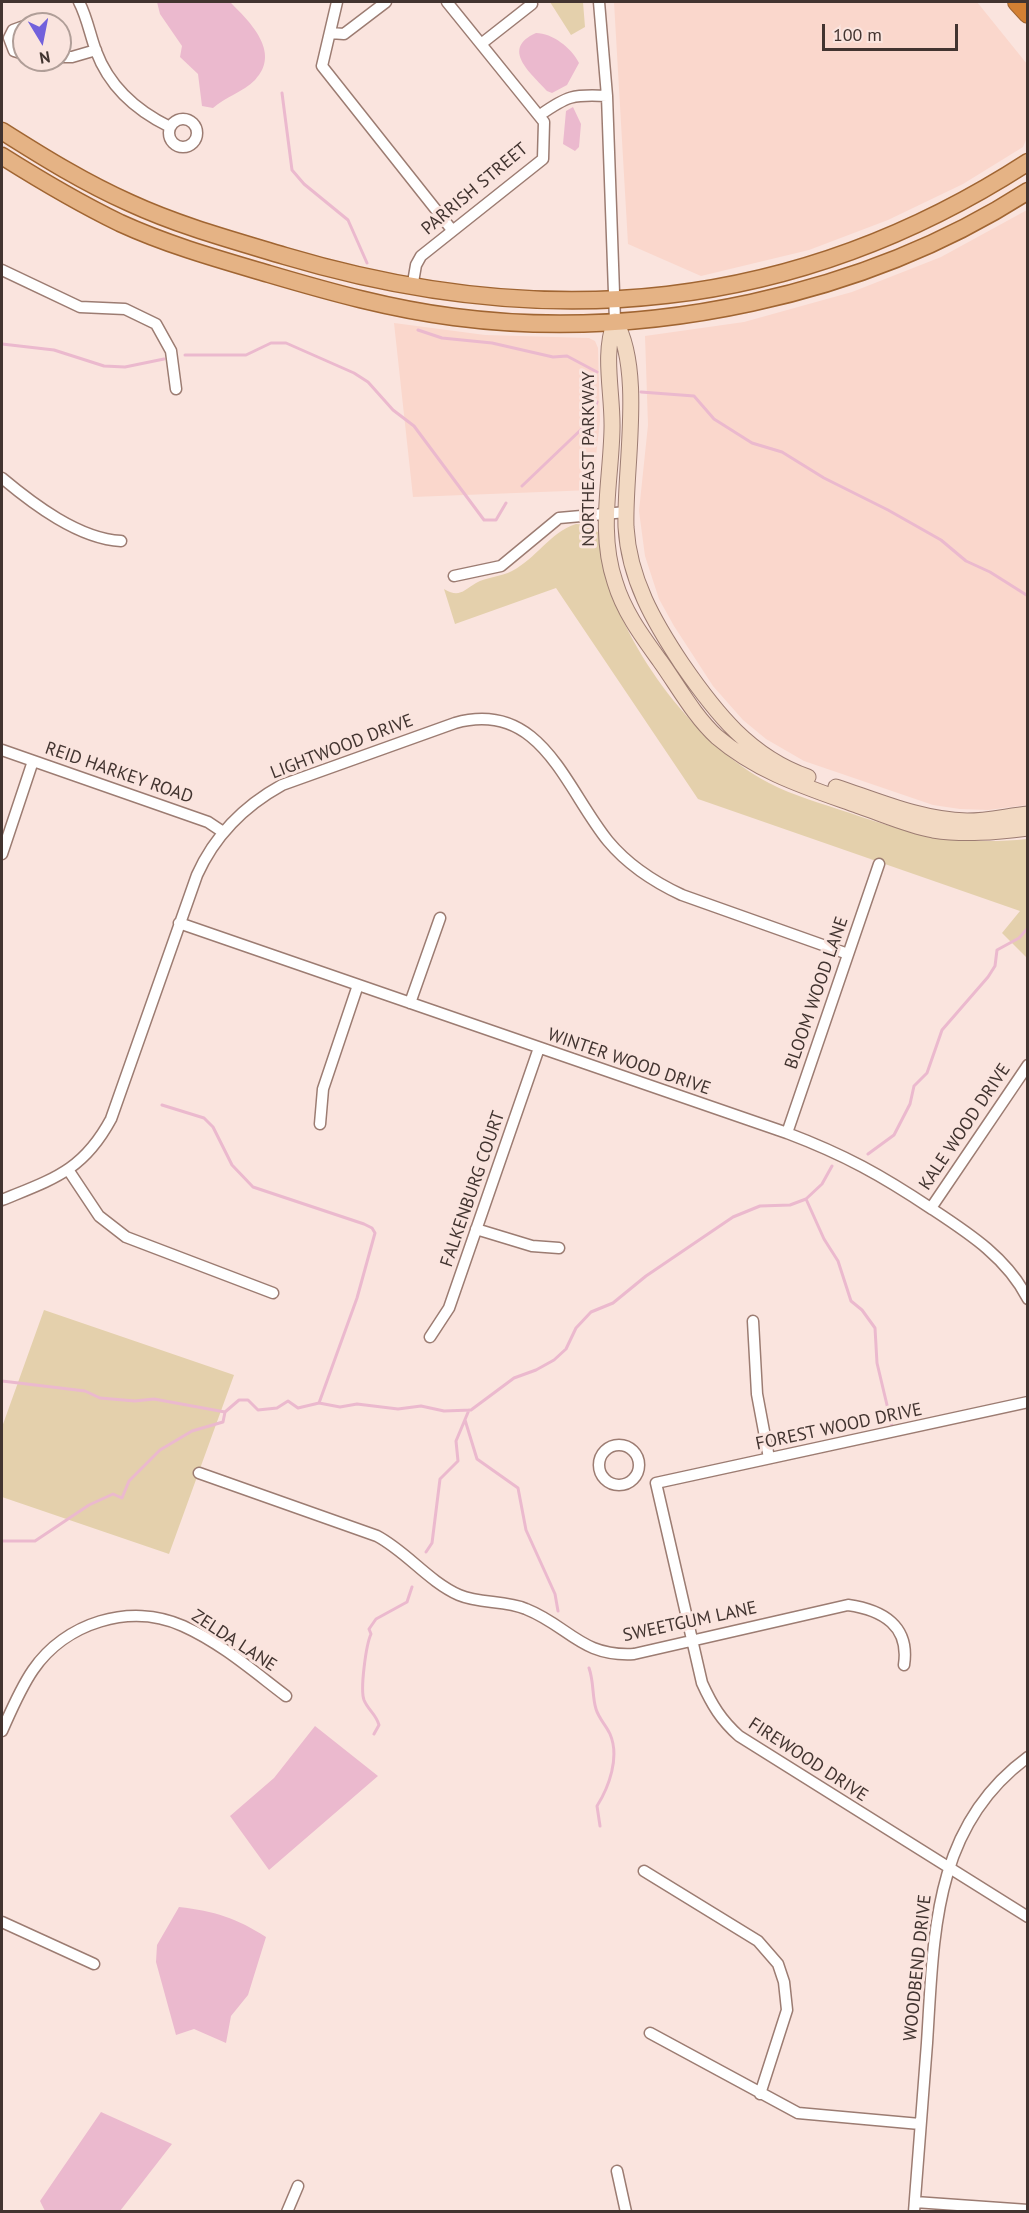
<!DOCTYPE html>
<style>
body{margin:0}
#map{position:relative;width:1029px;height:2213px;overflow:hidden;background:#fae4de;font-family:"PT Sans",sans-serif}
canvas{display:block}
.frame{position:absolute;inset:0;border:3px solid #423430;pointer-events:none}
.north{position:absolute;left:12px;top:12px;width:60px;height:60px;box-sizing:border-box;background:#fae4de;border:2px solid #b09e98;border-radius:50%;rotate:170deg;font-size:16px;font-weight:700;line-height:24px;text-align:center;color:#423430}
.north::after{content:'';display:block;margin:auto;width:21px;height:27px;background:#7261dc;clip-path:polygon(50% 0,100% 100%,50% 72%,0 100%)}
.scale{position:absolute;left:822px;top:24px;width:136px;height:27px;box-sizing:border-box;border:3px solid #423430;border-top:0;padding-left:8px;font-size:18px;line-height:21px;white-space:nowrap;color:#423430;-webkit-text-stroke:4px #fae4de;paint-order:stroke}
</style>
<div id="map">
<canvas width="1029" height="2213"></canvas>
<div class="frame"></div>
<div class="north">N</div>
<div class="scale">100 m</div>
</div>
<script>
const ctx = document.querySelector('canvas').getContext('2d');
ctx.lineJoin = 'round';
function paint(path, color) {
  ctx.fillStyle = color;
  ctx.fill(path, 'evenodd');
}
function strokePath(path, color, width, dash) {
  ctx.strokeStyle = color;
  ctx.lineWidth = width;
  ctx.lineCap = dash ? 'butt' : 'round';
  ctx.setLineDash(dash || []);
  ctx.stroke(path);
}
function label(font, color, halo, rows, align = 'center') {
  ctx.font = font + ' "PT Sans",sans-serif';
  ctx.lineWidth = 6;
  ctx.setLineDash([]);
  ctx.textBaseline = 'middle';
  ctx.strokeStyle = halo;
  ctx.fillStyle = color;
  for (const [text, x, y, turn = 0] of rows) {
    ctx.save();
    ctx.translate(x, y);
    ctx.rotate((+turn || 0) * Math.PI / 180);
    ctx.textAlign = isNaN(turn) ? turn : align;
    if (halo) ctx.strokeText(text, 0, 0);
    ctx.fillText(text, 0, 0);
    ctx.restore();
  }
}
paint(new Path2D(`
 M614,2h363l50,62 1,71 -5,12 -60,37 -75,36 -79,30 -108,26 -73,-32z
 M1027,210v595l-39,5 -28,-1 -27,-4 -129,-44 -38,-22 -23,-19 -30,-34 -39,-60 -15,-27 -14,-43 -6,-45 9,-86 -3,-89 99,-14 108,-30 89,-35z
 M394,323l91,12 104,3 6,3 3,7 2,73 -8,69 -179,7z`), '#fad7cc');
paint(new Path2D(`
 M550,2h33l2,25 -14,8z
 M576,524l12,1 11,8c2,13 3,27 7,40 20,79 91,172 163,210 25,13 54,21 81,30 63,22 110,33 177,26v119l-25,-25 18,-22 -322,-112 -142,-211 -101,36 -11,-35c15,9 19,2 32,-6 10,-6 25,-6 36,-12 25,-13 37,-38 64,-47z
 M44,1310l190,65 -65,179 -167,-57v-70z`), '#e4d0ac');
paint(new Path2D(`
 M157,2h73c19,19 52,50 25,78 -12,12 -30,17 -42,28l-11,-2 -4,-32 -18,-17 2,-11 -22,-32z
 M536,33c16,0 36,15 43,30l-12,22 -15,8 -5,-2c-16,-18 -47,-42 -11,-58z
 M573,107l8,17 -2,23 -4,4 -12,-7 3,-33z
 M315,1726l63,50 -109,94 -39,-54 44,-38z
 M179,1907c36,4 57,11 87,30l-18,58 -17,21 -5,27 -32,-14 -18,6 -20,-73 1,-17z
 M101,2112l71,32 -52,67h-75l-5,-10z`), '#ebb9ce');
strokePath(new Path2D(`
 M282,93l10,77 12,14 44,36 19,43
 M418,330l24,8 50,5 61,14 14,-1 30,16
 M2,344l52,6 50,16 21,1 39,-8
 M185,355h61l25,-12h15l68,30 14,9 25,28 21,16 70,94h12l10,-17
 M641,392l53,4 20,23 38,24 30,9 42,26 64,32 53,30 25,21 24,11 38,24
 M522,486l67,-64 8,-20
 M162,1105l42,13 9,9 19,38 21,22 111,37 8,4 3,5 -18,65 -38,105
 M868,1154l26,-19 16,-31 4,-18 13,-13 15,-43 46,-53 7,-11 2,-16 22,-12 9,-10
 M806,1199l18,40 14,22 13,40 11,9 13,18 2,35 15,63
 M2,1381l83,10 15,7 35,3 19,-2 71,13 14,-12h9l10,10 19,-2 11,-7 10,7 21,-5 21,4 17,-3 41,5 23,-3 23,5 27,-1 43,-32 22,-8 18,-10 12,-11 10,-21 15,-16 22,-9 33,-27 87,-59 27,-11 30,-1 16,-6 16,-15 10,-18
 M465,1420l12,39 41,29 8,42 29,64 3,17
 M2,1541h33l54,-36 24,-11 9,4 7,-17 31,-31 32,-19 31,-9 2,-10
 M426,1552l6,-9 8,-64 18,-18 -2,-20 13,-31
 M589,1668c5,14 3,28 7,41 3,10 10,16 14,25 10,23 -1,53 -13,72l3,20
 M374,1734l5,-9c-3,-11 -11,-15 -15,-25 -4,-11 2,-55 7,-66l-2,-5 7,-10 31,-17 5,-15`), '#ebb9ce', 3);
const street = new Path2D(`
 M79,2c8,15 11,33 17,49 13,35 41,60 74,76
 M337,2l-15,64 130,164
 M599,2l8,94 8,225
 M24,26l-11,4 -4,8 5,13 10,3
 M330,33l14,1 42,-32
 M481,44l51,-40 -2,-2
 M60,57h12l24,-7
 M540,115c27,-19 33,-21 67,-19
 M169 133a14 14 0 1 1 28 0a14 14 0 1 1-28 0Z
 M2,270l78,37 45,2 31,15 15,27 5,38
 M412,288l4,-23 5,-9 122,-97 1,-37 -97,-120
 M2,478c31,26 77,61 119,63
 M454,576l47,-10 58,-48 67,-6
 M2,750l206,72 15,10
 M2,854l31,-93
 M179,923l608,210c58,22 94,42 145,76 38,25 75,49 96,90
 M410,1003l30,-85
 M320,1124l3,-35 35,-104
 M787,1133l92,-269
 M69,1171l30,45 27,21 147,56
 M2,1200c51,-21 81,-29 109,-81l86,-244c18,-40 47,-69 85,-90l173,-62c86,-24 110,65 153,118 20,24 46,41 74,54l166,59
 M931,1208l97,-143
 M476,1229l56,17 27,2
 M753,1321l4,73 12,64
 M430,1337l19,-29 90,-260
 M599 1465a20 20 0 1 1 40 0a20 20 0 1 1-40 0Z
 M199,1473l178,63c30,16 51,45 82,59 21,9 46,5 67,14 43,17 55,48 108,45l214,-49c35,5 62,21 56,60
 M656,1483l46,200c10,22 19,37 37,53l289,181
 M656,1483l372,-81
 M2,1731c9,-20 18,-42 31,-61 32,-47 97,-68 150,-44 38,17 70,45 103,70
 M644,1871l114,70 20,23 6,18 3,28 -27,84
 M2,1922l92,42
 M650,2033l148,80 122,11
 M617,2171l9,41
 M915,2202l113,8
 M287,2212l11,-26
 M914,2212c4,-57 9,-113 13,-169 7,-107 5,-216 101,-286`);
const secondary = new Path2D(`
 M615,321c-13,34 -2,72 -3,108 -1,52 -14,103 3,153 9,30 27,54 45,79 18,25 34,55 57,76 42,36 92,51 142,69 24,8 48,19 74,24 32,5 62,2 95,-2
 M615,321c29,49 9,149 11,206 3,52 28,95 56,137 33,48 68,93 126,113
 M836,787c42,14 85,33 131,34 20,0 41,-5 61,-7`);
const primary = new Path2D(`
 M2,131c41,26 83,52 128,72 50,23 102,37 155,53 262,78 510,57 743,-94
 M2,156c38,24 77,47 118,67 48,22 98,36 149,51 61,18 122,35 185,43 191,25 411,-21 574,-126`);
const highway = new Path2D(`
 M1017,2l11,12`);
strokePath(street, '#9c7c72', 13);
strokePath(secondary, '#9c7c72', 17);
strokePath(primary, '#a06532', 19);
strokePath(highway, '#a06532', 20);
strokePath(street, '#fff', 10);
strokePath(secondary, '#f2d9c2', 15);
strokePath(primary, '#e5b385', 16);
strokePath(highway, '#d38033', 18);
label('18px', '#423430', '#fae4de', [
 ["PARRISH STREET",475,189,-40],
 ["NORTHEAST PARKWAY",589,459,-90],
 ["LIGHTWOOD DRIVE",342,747,-21],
 ["REID HARKEY ROAD",119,773,19],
 ["BLOOM WOOD LANE",817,993,-71],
 ["WINTER WOOD DRIVE",629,1062,19],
 ["KALE WOOD DRIVE",965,1127,-56],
 ["FALKENBURG COURT",473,1189,-71],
 ["FOREST WOOD DRIVE",839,1427,-12],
 ["SWEETGUM LANE",690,1622,-12],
 ["ZELDA LANE",234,1641,33],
 ["FIREWOOD DRIVE",808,1760,33],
 ["WOODBEND DRIVE",918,1968,-84]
]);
</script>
